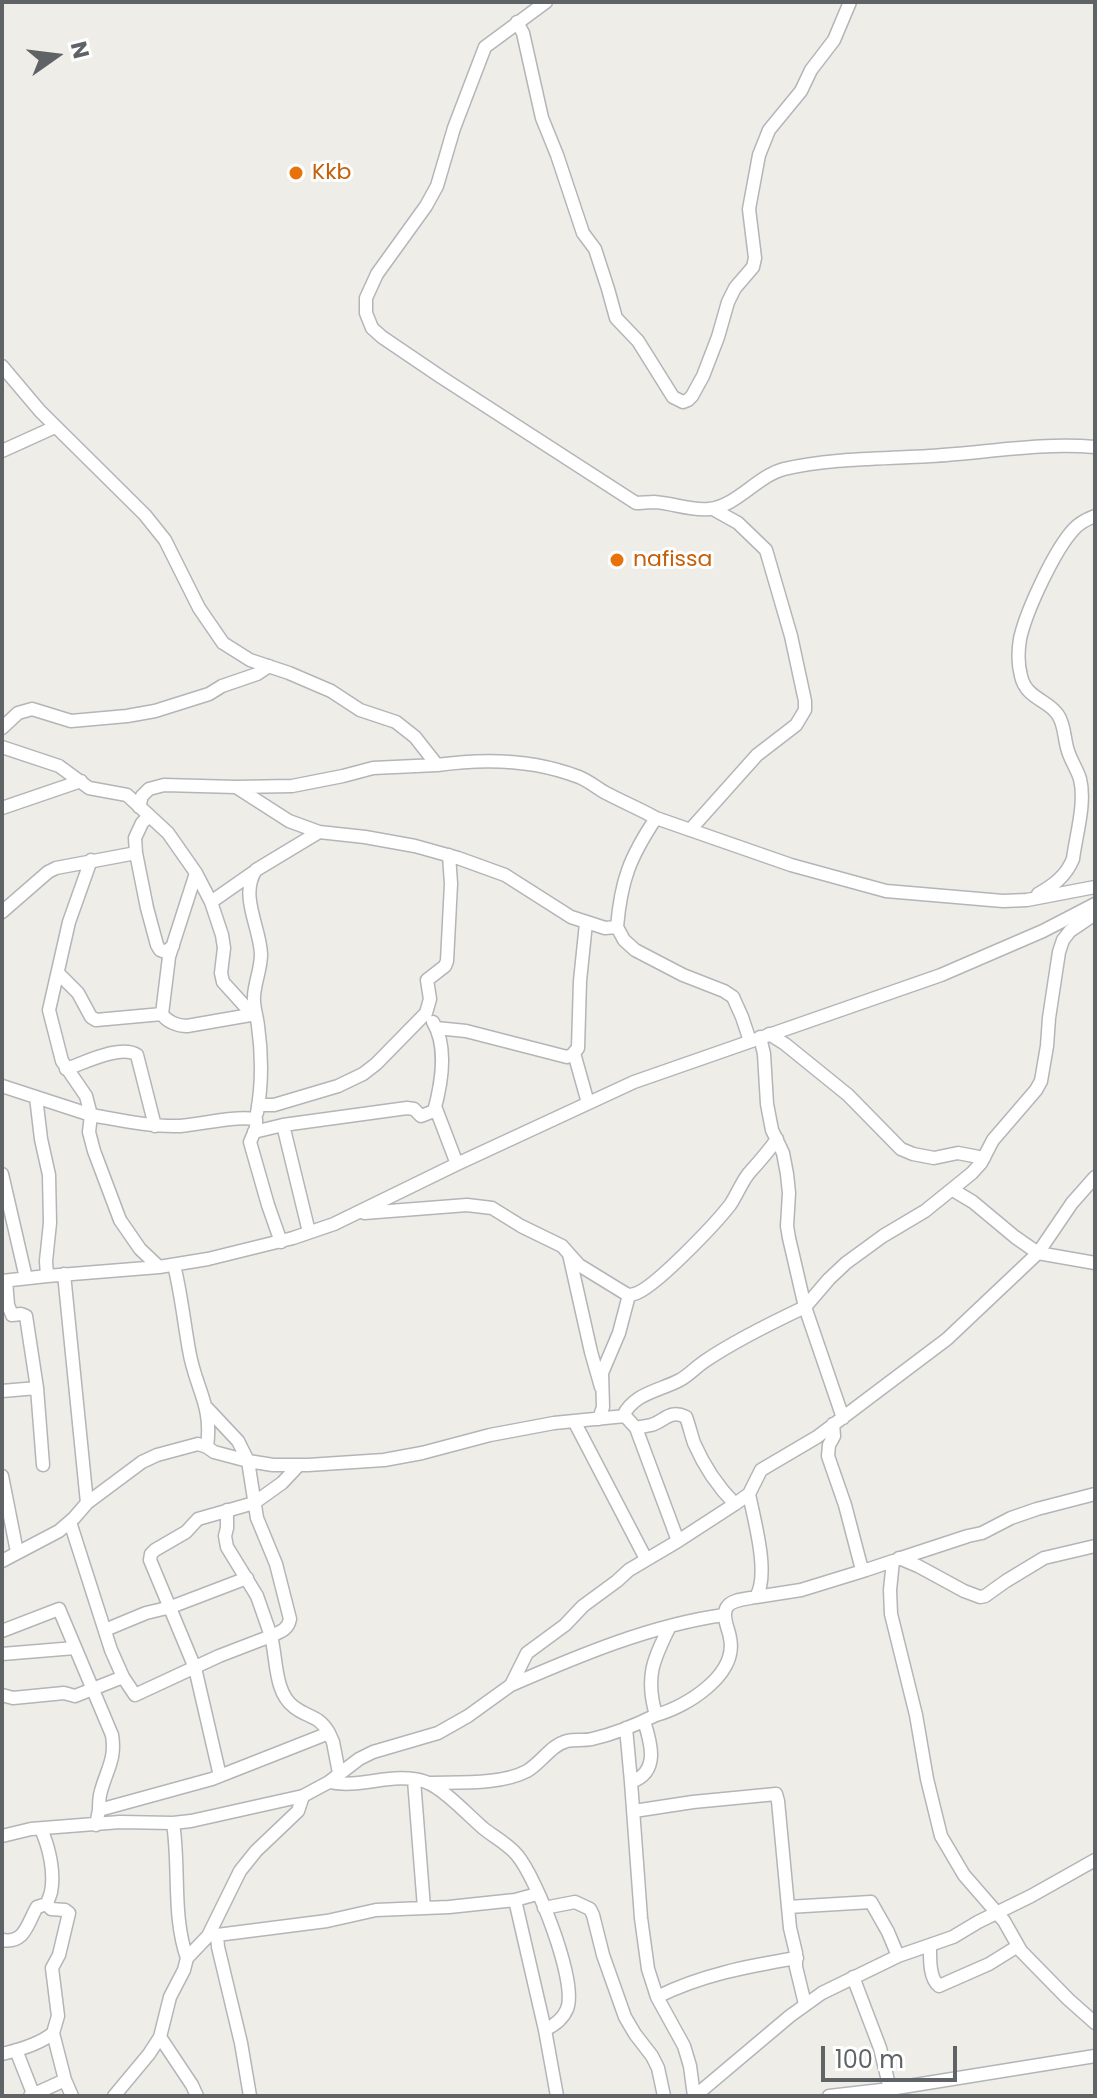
<!DOCTYPE html>
<style>
body{margin:0}
#map{position:relative;width:1097px;height:2098px;overflow:hidden;background:#efede8;font-family:Poppins,sans-serif}
canvas{display:block}
.frame{position:absolute;inset:0;border:4px solid #5f6366;pointer-events:none}
.north{position:absolute;left:16px;top:16px;width:80px;height:80px;-webkit-text-stroke:6px #fff;paint-order:stroke;rotate:76deg;font-size:22px;font-weight:700;line-height:32px;text-align:center;color:#5f6366}
.north::after{content:'';display:block;margin:auto;width:28px;height:36px;background:#5f6366;clip-path:polygon(50% 0,100% 100%,50% 72%,0 100%)}
.scale{position:absolute;left:821px;top:2046px;width:136px;height:36px;box-sizing:border-box;border:4px solid #5f6366;border-top:0;padding-left:10px;font-size:24px;line-height:28px;white-space:nowrap;color:#5f6366;-webkit-text-stroke:6px #fff;paint-order:stroke}
</style>
<div id="map">
<canvas width="1097" height="2098"></canvas>
<div class="frame"></div>
<div class="north">N</div>
<div class="scale">100 m</div>
</div>
<script>
const ctx = document.querySelector('canvas').getContext('2d');
ctx.lineJoin = 'round';
function strokePath(path, color, width, dash) {
  ctx.strokeStyle = color;
  ctx.lineWidth = width;
  ctx.lineCap = dash ? 'butt' : 'round';
  ctx.setLineDash(dash || []);
  ctx.stroke(path);
}
function label(font, color, halo, rows, align = 'center') {
  ctx.font = font + ' Poppins,sans-serif';
  ctx.lineWidth = 6;
  ctx.setLineDash([]);
  ctx.textBaseline = 'middle';
  ctx.strokeStyle = halo;
  ctx.fillStyle = color;
  for (const [text, x, y, turn = 0] of rows) {
    ctx.save();
    ctx.translate(x, y);
    ctx.rotate((+turn || 0) * Math.PI / 180);
    ctx.textAlign = isNaN(turn) ? turn : align;
    if (halo) ctx.strokeText(text, 0, 0);
    ctx.fillText(text, 0, 0);
    ctx.restore();
  }
}
const minor = new Path2D(`
 M546,2l-61,45 -31,81 -17,58 -11,20 -49,68 -11,24v15l6,15 10,9 59,40 195,126c6,0 12,-1 18,-1 19,1 36,9 55,7 28,-3 48,-33 75,-40 47,-11 98,-10 146,-13 55,-3 110,-14 165,-9
 M517,22l6,11 19,85 15,37 26,78 12,16 13,40 8,29 22,23 35,56 10,5 5,-2 4,-4 11,-20 15,-39 10,-35 7,-14 18,-21 2,-9 -6,-49 10,-54 10,-25 32,-39 10,-21 23,-30 16,-38
 M2,366l38,45 105,104 20,25 34,68 24,35 27,17 39,13 42,18 29,19 36,12 19,15 22,28 -64,3 -30,8 -51,10 -56,1
 M2,451l53,-24
 M2,728l16,-15 14,-4 39,12 56,-5 28,-5 54,-17 13,-8 35,-12 12,-8
 M2,747l57,19 30,22 38,7 41,38 28,40 15,29 11,33 2,13 -3,25 2,9 29,32
 M437,765c49,-7 96,-6 142,12 10,4 18,11 27,16 17,9 34,16 50,25
 M139,807l3,-11 7,-7 15,-4 72,2 53,34 30,11 46,5 50,9 43,12 47,17 66,42 34,11 12,-1c4,-47 13,-70 39,-109l135,47 95,26 117,10 24,-1 68,-13
 M2,808l79,-27
 M149,816l-7,7 -7,15 1,15 11,55 10,37 3,5 5,2 8,-6
 M690,830l67,-75 39,-30 9,-15v-9l-14,-65 -25,-86 -28,-27 -25,-14
 M91,860l-22,62 -20,88 13,51 24,35 5,19c29,5 59,12 89,11 25,-2 50,-10 76,-7v9l-6,14 18,63 13,37
 M196,873l-27,84 -7,57c5,8 16,12 25,12l69,-12
 M1038,894c16,-9 28,-18 35,-35 3,-24 13,-56 7,-80 -3,-10 -9,-18 -12,-28 -4,-11 -3,-26 -10,-36 -9,-15 -32,-16 -37,-39 -3,-11 -3,-25 -1,-37 6,-28 35,-90 54,-110 6,-7 13,-10 21,-13
 M211,902l43,-30
 M2,912l46,-40 8,-4 80,-15
 M617,927l7,13 11,10 48,25 41,16 9,6 9,20 8,24
 M58,973l20,20 13,24 5,3 66,-6
 M436,1028l30,3 101,26 5,-2 6,-7 2,-67 6,-58
 M769,1034l16,10 63,51 53,54 12,5 21,4 24,-5 26,5
 M574,1053l14,50
 M66,1069c18,-6 55,-25 71,-14l18,71
 M2,1086l89,29 -2,17 5,19 26,69 20,29 19,18
 M36,1097l5,42 8,36 1,48 -4,38 1,15
 M258,1105h16l64,-19 25,-12 13,-10 50,-51 4,-14 -3,-19 18,-14 2,-5 4,-77 -2,-29
 M436,1109l21,55
 M257,1113c5,-28 5,-59 1,-87 -1,-10 -5,-20 -4,-30 1,-15 7,-27 7,-42 -1,-27 -22,-59 -5,-84l63,-38
 M283,1125l124,-17 7,1 7,7 13,-5c7,-25 14,-64 -1,-89
 M254,1132l29,-7 26,107
 M2,1174l24,104
 M953,1190l20,12 42,35 23,16 57,10
 M364,1213l103,-8 25,3 29,18 41,20 17,19 44,27c5,3 5,4 11,2 19,-4 82,-71 96,-89 7,-10 11,-22 19,-32 10,-11 19,-21 28,-34
 M569,1254l22,98 10,35
 M174,1265c7,28 10,57 15,85 6,38 24,54 18,97
 M64,1274l23,229
 M2,1281l45,-5 112,-9 49,-8 85,-21 41,-14 123,-60 177,-82 307,-107 102,-44 52,-27
 M6,1281l2,24 4,10 9,-1 5,2 11,72 6,77
 M2,1391l35,-3
 M207,1408l31,33 10,20 25,4h35l76,-5 38,-7 68,-18 64,-12 71,-7 11,12 42,113
 M623,1416c11,-23 36,-25 57,-36 9,-5 16,-13 25,-19 31,-21 66,-38 100,-54l-16,-69 -2,-12 2,-33 -2,-19 -4,-21 -11,-23 -5,-26 -3,-50 -4,-17
 M843,1418l-38,-111 24,-28 17,-16 37,-27 42,-25 47,-38 9,-10 12,-23 43,-50 5,-9 6,-35 2,-28 10,-66 4,-12 7,-9 25,-17
 M599,1419l4,-12 -1,-34 17,-40 10,-38
 M574,1421l72,138
 M833,1424l1,12 -5,9 -1,11 17,49 16,61 5,4 27,-9 -3,29 1,24 25,101 11,64 14,57 23,39 40,46 17,30 47,48 27,24
 M636,1428c3,-1 11,-2 15,-3 14,-4 18,-16 35,-8 3,8 5,17 8,26 10,23 23,43 41,61
 M2,1476l15,76
 M70,1522l41,128 12,27 12,18 84,-39 52,-20 -14,-40 -30,-49 -2,-11 2,-8v-18
 M899,1558l19,8 46,25 16,6 5,-1 21,-15 38,-23 51,-12
 M898,1559l70,-23 14,-3 29,-15 26,-9 58,-15
 M2,1561l57,-30 15,-13 13,-15 55,-41 15,-7 41,-11 9,3 7,5 34,9 9,57 19,46 14,55c-2,11 -10,13 -19,17 6,23 3,56 23,71 14,11 25,8 35,26
 M756,1597l45,-7 65,-20
 M105,1630l41,-17 25,-6 76,-29
 M2,1631l57,-22 53,126c4,24 -5,34 -11,56 -2,6 -2,13 -2,19
 M2,1654l73,-6
 M511,1685c67,-29 140,-60 213,-70
 M2,1695l11,3 51,-5 11,3 48,-19
 M656,1715c30,-8 82,-40 74,-77 -1,-9 -9,-22 -3,-31 5,-8 20,-8 29,-10 14,-23 -2,-77 -7,-103
 M644,1721c7,22 16,51 -13,61l10,136 7,51 9,28 27,49 6,20 4,30
 M626,1728l5,54
 M220,1776l-25,-108 -45,-108 1,-6 4,-4 31,-18 12,-13 56,-16 28,-20 17,-18
 M414,1780l10,128
 M329,1782c32,7 65,-11 97,0 18,7 42,33 57,46 11,9 25,16 34,27 19,22 61,127 50,154 -4,10 -14,17 -22,21
 M428,1783c29,-1 73,2 99,-12 14,-8 24,-26 40,-30 8,-2 16,0 25,-2 22,-5 44,-14 64,-24 -11,-38 -3,-55 14,-89
 M634,1811l59,-9 83,-8 2,7 12,127 6,25v14l9,37
 M173,1823c7,45 -1,92 14,135
 M96,1825l3,-15 113,-31 117,-46 4,9 6,31
 M41,1829c8,18 14,43 10,63 -1,4 -3,8 -4,12l4,5 14,1 4,3 -10,42 -7,13 6,48 -5,17 12,47 7,16
 M2,1836l29,-7 89,-7 53,1 18,-2 112,-25 26,-14 30,-23 14,-7 65,-19 30,-17 43,-31 16,-32 38,-28 18,-19 34,-25 12,-11 49,-29 57,-37 14,-10 12,-24 56,-33 130,-98 91,-86 34,-50 23,-26
 M537,1894l-22,6 30,130 12,66
 M788,1907l83,-5 17,30 10,24
 M544,1908l31,-6 15,7 3,6 10,40 22,62 10,17 17,22 6,12 6,28
 M211,1935h6l1,12 23,96 9,53
 M217,1935l110,-14 49,-11 73,-3 66,-7
 M2,1940c23,4 25,-16 35,-33l10,-3
 M930,1945c0,13 -1,33 9,41l50,-22 29,-18
 M853,1977l27,71 10,41
 M657,1997c44,-22 91,-31 140,-39
 M160,2037l32,48 5,11
 M16,2050l18,46
 M2,2054c17,-4 38,-10 51,-21
 M30,2096l35,-16
 M114,2096l35,-42 11,-17 10,-40 14,-27 3,-12 21,-22 32,-65 16,-20 42,-40 5,-15
 M695,2096l95,-80 32,-23 76,-37 55,-19 25,-15 53,-26 64,-36
 M829,2096l61,-7 205,-33`);
strokePath(minor, '#b3b5b8', 15);
strokePath(minor, '#fff', 12);
for (const [x, y, r, color] of [
 [296,173,8,"#e8710a"],
 [617,560,8,"#e8710a"]
]) {
  const dot = new Path2D();
  dot.arc(x, y, r, 0, 2 * Math.PI);
  ctx.fillStyle = color;
  ctx.fill(dot);
  strokePath(dot, '#fff', 3);
}
label('22px', '#c56008', '#fff', [
 ["Kkb",312,173],
 ["nafissa",633,560]
], 'left');
</script>
